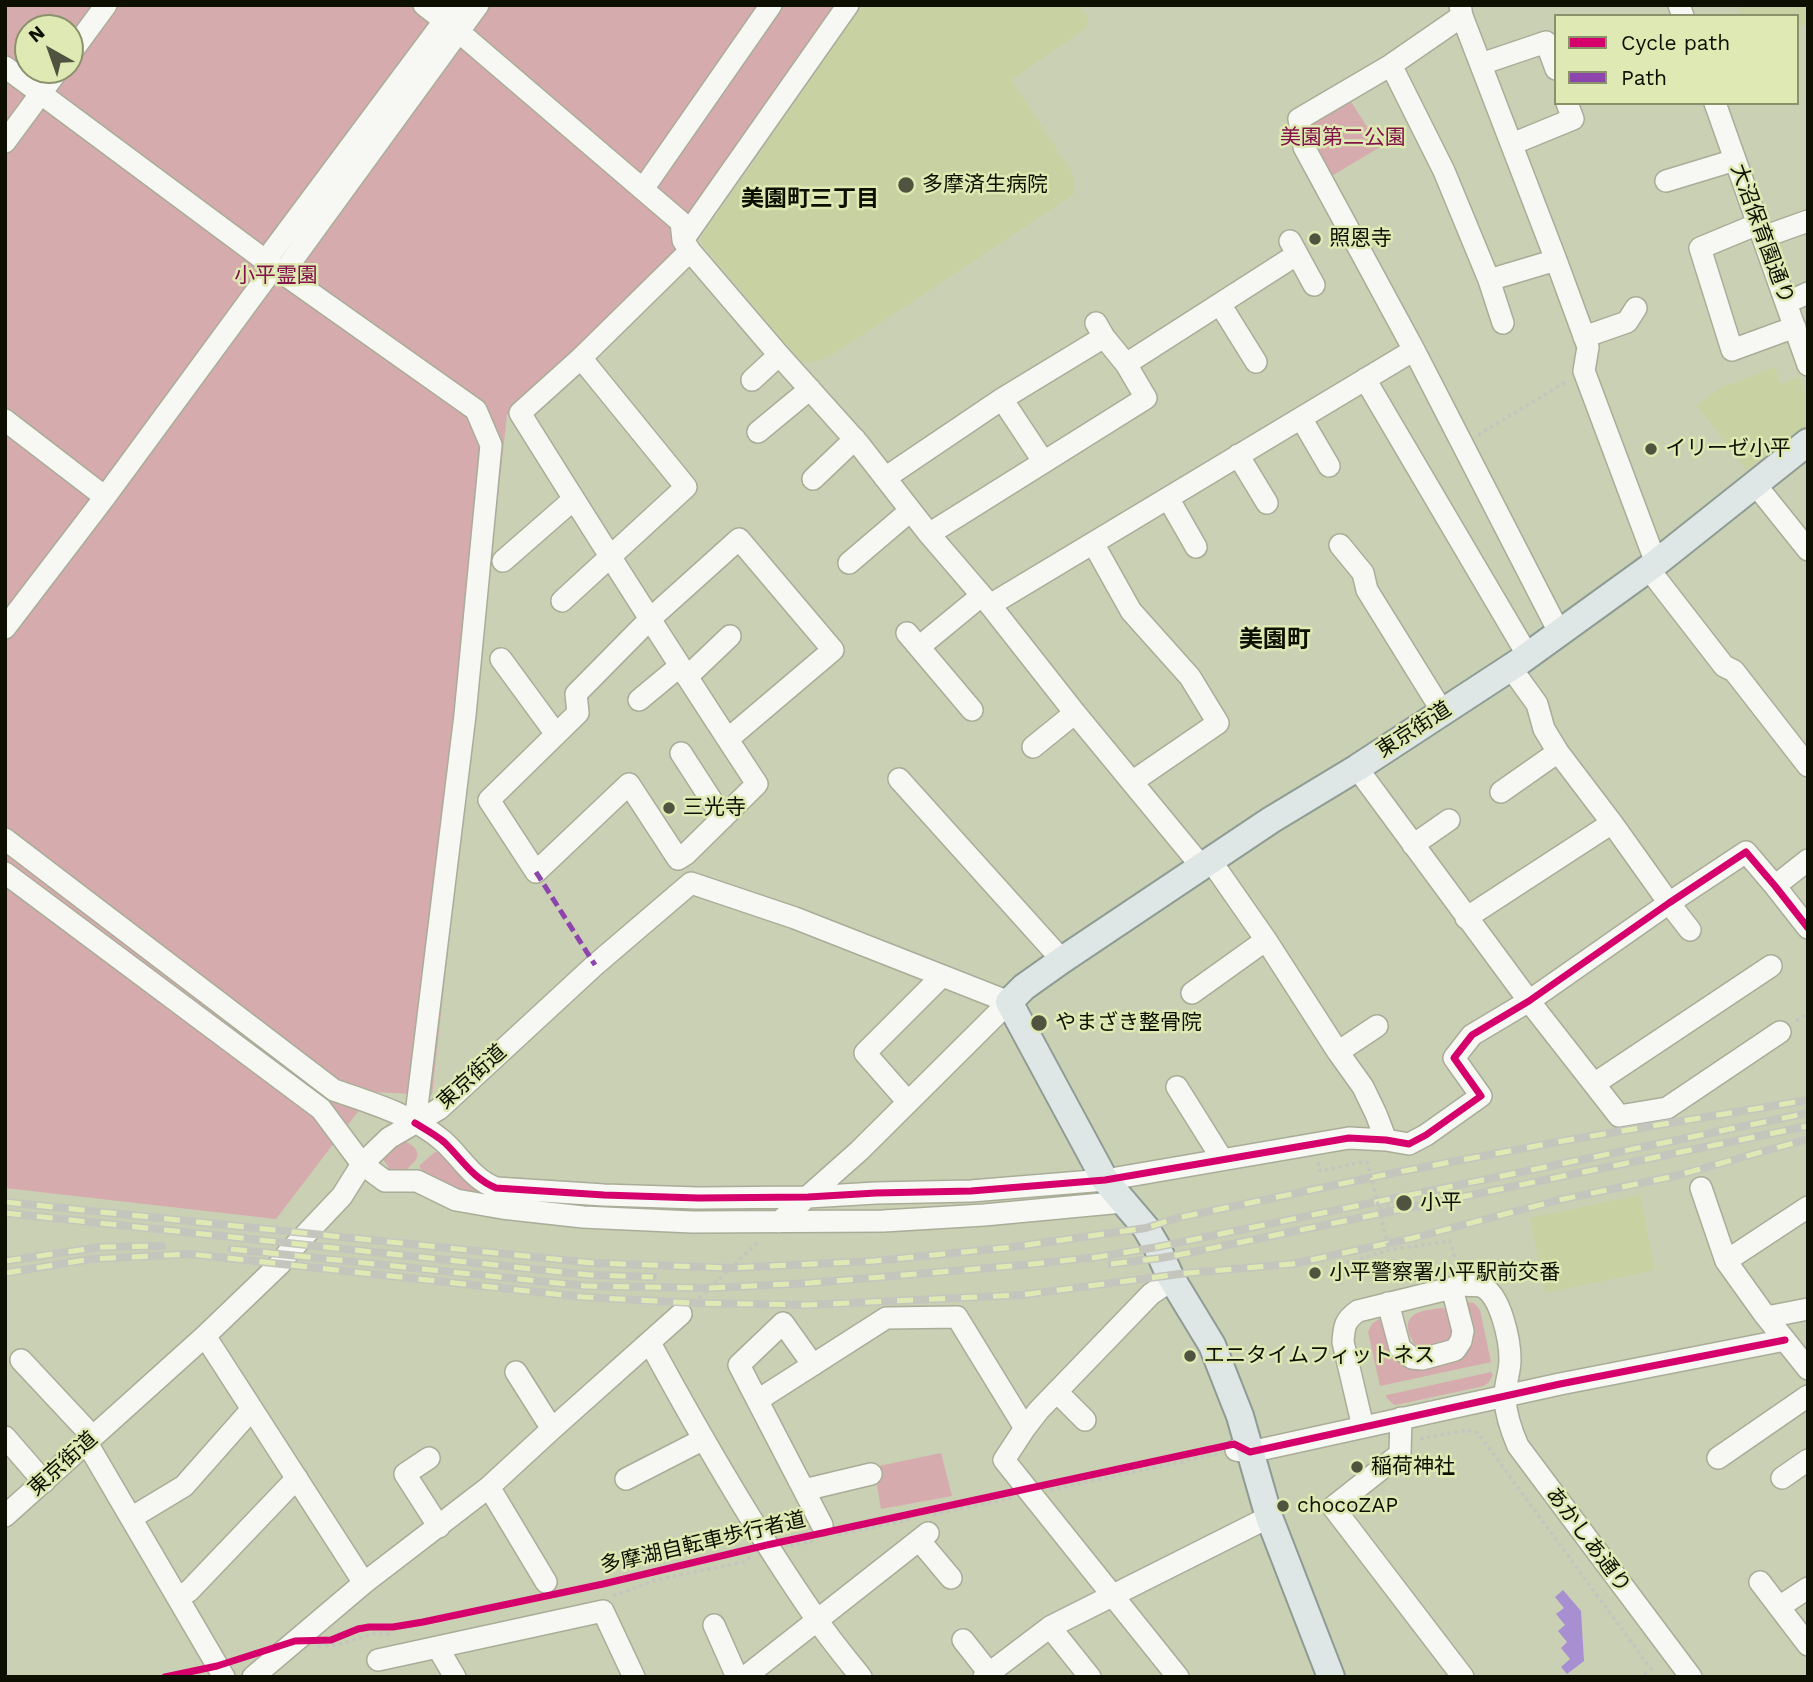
<!DOCTYPE html>
<meta charset="utf-8">
<style>
body{margin:0}
#map{position:relative;width:1813px;height:1682px;overflow:hidden;background:#cad0b3;font-family:"Work Sans",sans-serif}
canvas{display:block}
.frame{position:absolute;inset:0;border:7px solid #0d1001;pointer-events:none}
.legend{position:absolute;left:1554px;top:14px;width:245px;height:91px;box-sizing:border-box;background:#dee9b3;border:2px solid #8a926c;margin:0;padding:9px 12px;list-style:none;font-size:21px;color:#0d1001}
.legend li{display:flex;align-items:center;gap:14px;height:35px}
.legend b{width:35px;border:2px solid #8a926c}
.north{position:absolute;left:14px;top:14px;width:70px;height:70px;box-sizing:border-box;background:#dee9b3;border:2px solid #8a926c;border-radius:50%;rotate:320deg;font-size:19px;font-weight:700;line-height:28px;text-align:center;color:#0d1001}
.north::after{content:'';display:block;margin:auto;width:24px;height:32px;background:#4f533f;clip-path:polygon(50% 0,100% 100%,50% 72%,0 100%)}
</style>
<div id="map">
<canvas width="1813" height="1682"></canvas>
<div class="frame"></div>
<ul class="legend">
<li><b style="height:9px;background:#d6006c"></b>Cycle path</li>
<li><b style="height:9px;background:#8e44ad"></b>Path</li>
</ul>
<div class="north">N</div>
</div>
<script>
const ctx = document.querySelector('canvas').getContext('2d');
ctx.lineJoin = 'round';
function paint(path, color) {
  ctx.fillStyle = color;
  ctx.fill(path, 'evenodd');
}
function strokePath(path, color, width, dash) {
  ctx.strokeStyle = color;
  ctx.lineWidth = width;
  ctx.lineCap = dash ? 'butt' : 'round';
  ctx.setLineDash(dash || []);
  ctx.stroke(path);
}
function label(font, color, halo, rows, align = 'center') {
  ctx.font = font + ' "Work Sans","Noto Sans JP",sans-serif';
  ctx.lineWidth = 5;
  ctx.setLineDash([]);
  ctx.textBaseline = 'middle';
  ctx.strokeStyle = halo;
  ctx.fillStyle = color;
  for (const [text, x, y, turn = 0] of rows) {
    ctx.save();
    ctx.translate(x, y);
    ctx.rotate((+turn || 0) * Math.PI / 180);
    ctx.textAlign = isNaN(turn) ? turn : align;
    if (halo) ctx.strokeText(text, 0, 0);
    ctx.fillText(text, 0, 0);
    ctx.restore();
  }
}
paint(new Path2D(`
 M863,5h217l9,17 -3,6 -75,52 63,96v18l-241,160 -14,7 -18,1 -99,-118v-8z
 M1738,5h70v19l-11,4v-12h-56z
 M1775,367l5,17 19,-7 9,26v21l-62,46 -49,-65 24,-17z
 M1640,1195l15,75 -110,23 -15,-75z`), '#c7d1a2');
paint(new Path2D(`
 M5,5h835l-156,252 -177,158 -75,680 -59,-3 -97,127 -271,-31zM28,28h42v42h-42z
 M1348,97l32,50 -50,30 -21,-49 3,-8z
 M403,1141c14,4 20,15 8,24 -3,3 -6,6 -9,8 -4,1 -8,0 -12,1l-2,-8 -6,-8 5,-8z
 M435,1152l4,1 37,36v3l-6,2 -45,-21 -5,-5v-3z
 M1464,1302l10,1 6,7 11,52 -111,24 -12,-54 4,-8 7,-5 3,2c4,20 4,33 23,44l50,-9z
 M1441,1308l6,1 7,31 -31,12c-12,-8 -24,-31 -6,-39 7,-3 17,-4 24,-5z
 M1491,1372l2,3 -4,7 -5,4 -88,19 -3,-1 -7,-7 1,-2z
 M941,1453l11,43 -71,13 -7,-42z`), '#d6abae');
paint(new Path2D(`
 M1563,1590l18,21 3,50 -17,13 -6,-7 9,-8 -9,-11 6,-6 -9,-11 7,-6 -9,-11 8,-6 -9,-11z`), '#a88fd2');
const minor = new Path2D(`
 M424,5l35,27 222,190 2,18 7,11 89,104 79,88 71,91 61,71 85,108 127,154
 M1460,5l2,11 94,244 32,87 -4,24 72,192
 M1679,5l4,11
 M1462,16l-71,49 -92,54 5,28 110,203 145,282
 M70,54l36,-49
 M1481,64l65,-22 10,27
 M1391,65l53,106 45,109 14,43
 M5,67l269,200 202,143 15,35 -26,270 -50,408
 M1715,103l93,262
 M5,142l53,-72
 M1512,144l61,-25 -6,-16
 M1666,181l69,-21
 M643,189l128,-184
 M1758,224l-58,24 32,102 63,-23
 M1763,237l45,-16
 M683,240l165,-235
 M1290,241l24,44
 M690,251l-109,107 -61,55c78,125 156,248 237,371l-71,70 -8,5 -49,-75 -93,88 -47,-72 89,-87 -2,-19 74,-75 89,-80 94,111 -105,89
 M266,260l190,-255
 M283,273l195,-268
 M1489,280l67,-20
 M1786,303l22,-10
 M1220,304l36,58
 M1584,337l43,-15 9,-14
 M1126,364l170,-109
 M1365,379l163,277
 M752,380l27,-25
 M1301,418l28,48
 M5,420l100,77
 M758,432l52,-43
 M1238,455l29,48
 M1043,461l-41,-62 102,-62
 M885,478l117,-79
 M813,479l42,-40
 M1755,484l53,66
 M1168,498l28,49
 M929,534l217,-136 -20,-34 -22,-27 -8,-14
 M1093,543l38,68 59,66 28,46 -86,59
 M1340,545l23,28 4,17 75,121
 M503,561l71,-62
 M849,563l61,-52
 M1648,568l76,98 10,5 74,95
 M562,601l124,-114 -105,-129
 M990,605l424,-255
 M5,628l100,-131 169,-230
 M907,633l65,77
 M919,647l62,-51
 M501,659l55,75
 M1511,668l26,36 7,25 14,23 54,71 57,80 21,27
 M687,677l43,-41
 M639,700l41,-34
 M1033,747l42,-34
 M681,753l42,65
 M1357,768l172,233 90,115 48,-8 113,-76
 M899,779l163,181
 M1501,792l57,-40
 M5,839l329,251c37,13 79,25 109,51 18,16 29,38 53,47l108,7 94,3 110,-1 68,-4 95,-2 134,-11 244,-42 37,2 23,4 17,-9 55,-39 -27,-38 18,-23 57,-34 140,-98 77,-51 29,34 33,42
 M1413,845l36,-25
 M1211,861l55,79 72,112 25,35 13,27 10,26
 M5,873l316,236 41,55 23,17h32l39,19 46,8 81,9 109,5 191,-1 101,-6 139,-13
 M1775,886l33,-26
 M1466,918l146,-95
 M1192,993l74,-53
 M1338,1052l39,-26
 M1594,1084l177,-118
 M1177,1087l45,72
 M908,1102l-43,-49 77,-77
 M1701,1188l25,73 38,53 44,55
 M1726,1261l82,-54
 M1172,1280l-21,14 -112,116 -14,18 -21,32 174,217
 M1388,1303l12,45 12,10 10,1 33,-9 6,-9 2,-10 -11,-43
 M1767,1317l41,-8
 M205,1336l159,247
 M650,1343c51,94 104,186 165,274 14,21 30,40 46,60
 M21,1360l72,77
 M813,1365l-30,-42 -44,42 83,160
 M516,1372l36,57
 M1057,1392l28,28
 M758,1400l128,-82 71,-1 68,111
 M1401,1418l-1,36 -67,53 130,170
 M1363,1427l-20,-85c1,-16 2,-22 15,-31l106,-26c5,1 12,0 17,1 20,8 29,55 29,74 0,13 -6,26 -5,39 1,17 6,31 13,47l173,231
 M5,1437l39,45
 M87,1443l137,234
 M1236,1450l14,2 310,-68 225,-44
 M429,1458l-24,16 34,53
 M1718,1458l90,-62
 M1782,1478l26,-18
 M626,1479l76,-39
 M489,1487l57,95
 M804,1490l67,-16
 M5,1516l200,-180 75,-72 8,-11 54,-57 20,-32 27,-26 50,-29 156,-144 96,-82 104,35 214,84 -150,149 -80,71
 M131,1518l53,-32 68,-77
 M919,1540l32,38
 M1760,1582l19,25
 M1808,1588l-29,19 29,38
 M177,1597l12,-6 108,-113
 M714,1625l23,52
 M1050,1627l40,50
 M963,1640l26,33
 M438,1648l17,29
 M378,1660l225,-49 31,66
 M253,1677l111,-94 125,-96 63,-58 129,-115
 M745,1677l183,-144
 M984,1677l66,-50 219,-110`);
const major = new Path2D(`
 M1331,1677l-62,-160 -29,-101 -28,-71 -42,-69 -13,-29 -11,-19 -41,-48 -96,-178 15,-15 38,-27 209,-140 86,-52 162,-106 137,-99 152,-121`);
strokePath(minor, '#a9ad98', 24);
strokePath(major, '#8e9c94', 30);
strokePath(new Path2D(`
 M1478,435l89,-54
 M1796,1021l12,-8
 M1318,1162l2,9 47,-10
 M1379,1208l17,-4
 M1342,1285l-3,-20 50,-15 61,-9 5,18
 M694,1303l65,-62
 M1420,1439l46,-9 12,3 173,236 -10,8
 M1050,1490l167,-36
 M933,1515l79,-17
 M838,1535l74,-16
 M790,1546l23,-5
 M613,1596l42,-16 89,-18 8,-7
 M318,1646l19,-1 39,-12 17,2`), '#c4c6be', 3.5, [3.5, 3.5]);
strokePath(minor, '#f7f8f4', 21);
strokePath(major, '#dfe6e6', 26);
const rail = new Path2D(`
 M5,1202l588,61 137,5 144,-7 139,-14 133,-19 31,-10 221,-46 170,-32 240,-40
 M5,1213l585,62 63,2
 M231,1249l355,37 124,2 100,-5 213,-18 75,-8 59,-10 651,-134
 M5,1261l96,-14 61,-1
 M1111,1264l50,-6 27,-5 620,-127
 M5,1273l86,-14 99,-5 393,43 111,6 113,2 214,-10 166,-22 105,-9 121,-26 146,-38 116,-24 133,-37`);
strokePath(rail, '#c4c6be', 8);
strokePath(rail, '#dee9b3', 5, [16]);
strokePath(new Path2D(`
 M1367,1161l22,89`), '#c4c6be', 3.5, [3.5, 3.5]);
strokePath(new Path2D(`
 M536,872l59,93`), '#8e44ad', 5, [10, 5]);
strokePath(new Path2D(`
 M415,1123c10,6 21,12 29,19 17,16 29,37 52,46l108,7 94,3 110,-1 68,-4 95,-2 134,-11 244,-42 37,2 23,4 17,-9 55,-39 -27,-38 18,-23 57,-34 140,-98 77,-51 29,34 33,42
 M165,1677l52,-11 78,-25 36,-1 27,-11 11,-2h24l30,-5 180,-38 164,-39 467,-101 16,8 310,-68 225,-44`), '#d6006c', 7);
for (const [x, y, r, color] of [
 [906,185,9,"#4f533f"],
 [1315,239,7,"#4f533f"],
 [1651,449,7,"#4f533f"],
 [669,808,7,"#4f533f"],
 [1039,1023,9,"#4f533f"],
 [1404,1203,9,"#4f533f"],
 [1315,1273,7,"#4f533f"],
 [1190,1356,7,"#4f533f"],
 [1357,1467,7,"#4f533f"],
 [1283,1506,7,"#4f533f"]
]) {
  const dot = new Path2D();
  dot.arc(x, y, r, 0, 2 * Math.PI);
  ctx.fillStyle = color;
  ctx.fill(dot);
  strokePath(dot, '#dee9b3', 2.5);
}
label('21px', '#84124a', '#dee9b3', [
 ["美園第二公園",1343,138],
 ["小平霊園",276,276]
]);
label('21px', '#0d1001', '#dee9b3', [
 ["多摩済生病院",922,185],
 ["照恩寺",1329,239],
 ["イリーゼ小平",1665,449],
 ["三光寺",683,808],
 ["やまざき整骨院",1055,1023],
 ["小平",1420,1203],
 ["小平警察署小平駅前交番",1329,1273],
 ["エニタイムフィットネス",1204,1356],
 ["稲荷神社",1371,1467],
 ["chocoZAP",1297,1506]
], 'left');
label('21px', '#0d1001', '#dee9b3', [
 ["大沼保育園通り",1762,234,70],
 ["東京街道",1414,730,-33],
 ["東京街道",472,1077,-42],
 ["東京街道",63,1464,-42],
 ["あかしあ通り",1588,1540,53],
 ["多摩湖自転車歩行者道",703,1543,-13]
]);
label('bold 23px', '#0d1001', '#dee9b3', [
 ["美園町三丁目",810,199]
]);
label('bold 24px', '#0d1001', '#dee9b3', [
 ["美園町",1275,640]
]);
</script>
